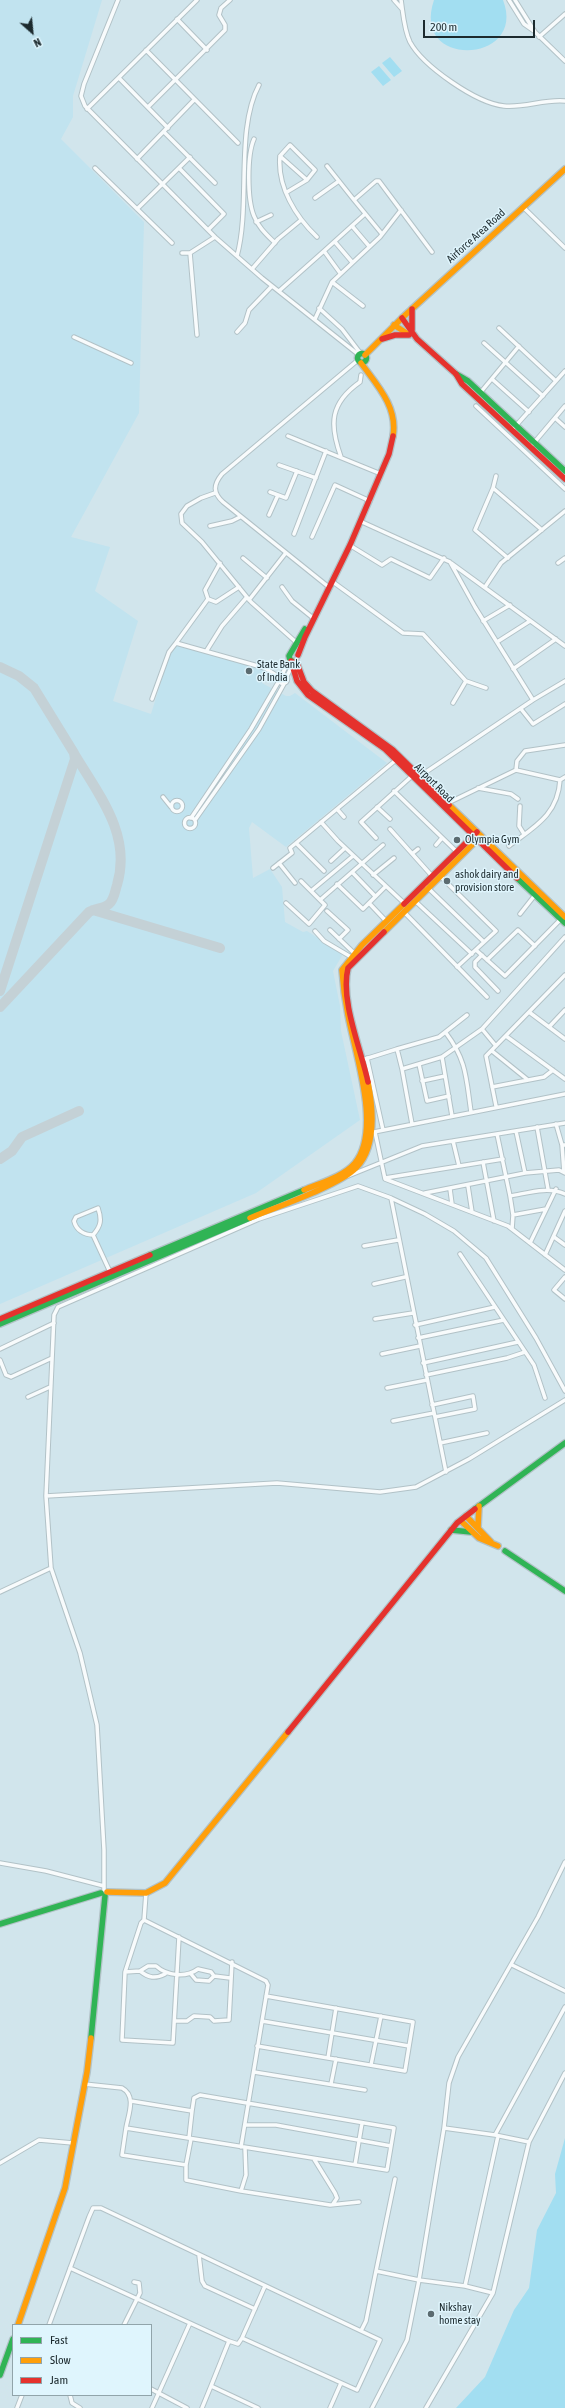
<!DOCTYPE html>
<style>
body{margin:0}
#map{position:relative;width:565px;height:2408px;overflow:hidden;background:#d1e5ec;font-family:"Asap Condensed",sans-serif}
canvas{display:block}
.legend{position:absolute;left:12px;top:2324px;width:140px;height:72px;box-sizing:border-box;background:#dff5fd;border:1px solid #91a4aa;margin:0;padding:5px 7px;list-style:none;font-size:12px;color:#1c2a2e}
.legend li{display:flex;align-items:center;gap:8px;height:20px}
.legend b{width:20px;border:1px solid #91a4aa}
.north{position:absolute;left:12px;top:12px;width:40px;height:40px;-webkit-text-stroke:3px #dff5fd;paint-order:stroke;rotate:153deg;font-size:11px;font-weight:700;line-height:16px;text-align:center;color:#1c2a2e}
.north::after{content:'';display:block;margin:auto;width:14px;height:18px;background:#1c2a2e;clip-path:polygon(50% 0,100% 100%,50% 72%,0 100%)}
.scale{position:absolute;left:423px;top:20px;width:112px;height:18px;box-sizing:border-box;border:2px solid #1c2a2e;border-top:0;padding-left:5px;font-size:12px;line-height:14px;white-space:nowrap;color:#1c2a2e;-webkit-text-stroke:3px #dff5fd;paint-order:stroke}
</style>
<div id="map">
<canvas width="565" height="2408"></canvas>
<ul class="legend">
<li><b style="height:5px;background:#30b455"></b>Fast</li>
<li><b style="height:5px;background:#ff9f0a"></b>Slow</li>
<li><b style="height:5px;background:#e5322d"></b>Jam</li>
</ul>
<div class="north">N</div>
<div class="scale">200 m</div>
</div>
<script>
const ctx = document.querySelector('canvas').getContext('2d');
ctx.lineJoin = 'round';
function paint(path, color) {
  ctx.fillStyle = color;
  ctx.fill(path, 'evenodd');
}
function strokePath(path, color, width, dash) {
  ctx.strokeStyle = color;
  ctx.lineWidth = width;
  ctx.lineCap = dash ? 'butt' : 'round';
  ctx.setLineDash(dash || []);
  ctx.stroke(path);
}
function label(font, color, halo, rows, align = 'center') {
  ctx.font = font + ' "Asap Condensed",sans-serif';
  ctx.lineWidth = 3;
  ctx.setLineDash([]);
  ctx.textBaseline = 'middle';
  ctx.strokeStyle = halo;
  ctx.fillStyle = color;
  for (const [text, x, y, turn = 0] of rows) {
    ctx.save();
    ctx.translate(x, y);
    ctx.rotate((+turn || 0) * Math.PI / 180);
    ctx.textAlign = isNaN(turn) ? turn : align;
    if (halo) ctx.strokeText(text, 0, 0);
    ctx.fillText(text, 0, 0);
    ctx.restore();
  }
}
paint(new Path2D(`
 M0,0h102l-29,96v21l-12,22 83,83 -5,191 -68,124 39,10 -15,44 43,30 -25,80 38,13 19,-61 7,-8 17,3 72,22 -4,13 24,13h4l5,-3 92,70 -101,84 -34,-25 -3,6 4,50 17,-9 12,18 3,35 18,10 4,-1 36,23 -10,17 7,35 1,25 19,89 -104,73 -256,111z`), '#c1e3ef');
paint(new Path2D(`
 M434,0h69c25,64 -93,70 -69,0z
 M390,57l12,14 -8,6 -12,-14z
 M379,66l12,14 -8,6 -12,-14z
 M565,2138v270h-109l29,-31 29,-67 15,-22 8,-58 19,-37 -1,-19z`), '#a2def1');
strokePath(new Path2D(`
 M0,667l19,9 15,12 40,65 1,6 -75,232
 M93,910l127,38
 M0,1007l89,-95c6,-4 14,-3 20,-8 5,-4 6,-13 8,-19 15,-50 -18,-90 -42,-130
 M0,1159l12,-8 10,-14 57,-26`), '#c4d1d6', 10);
const street = new Path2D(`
 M118,0l-34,84 -3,12 4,10 130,131 47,41 97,77
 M394,0l8,9
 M401,0c2,13 3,30 9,42 13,24 66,61 94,64 21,2 40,-7 61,-5
 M509,0l15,24 10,7
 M515,0l20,32 30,29
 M177,19l30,31
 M539,37l26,-23
 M146,50l92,93
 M119,78l49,50
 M148,107l77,-77v-5l-6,-10 2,-7 9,-8
 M87,109l110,-109
 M164,132l51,51
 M254,139c-7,16 -7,60 0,77 4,11 13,19 21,27
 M280,156l27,24
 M137,159l57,-59
 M327,166l27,34
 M95,168l77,75
 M179,168l45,46 -16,16
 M287,192l20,-12 8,-10 -25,-25 -10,11c-3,31 16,61 37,81
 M315,198l24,-17
 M523,207l42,41
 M137,209l53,-52
 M256,222l15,-7
 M352,226l17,20
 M382,234l-28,-34 22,-19h3l53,71
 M335,242l17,20
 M182,253h8l25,-16
 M190,253l7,82
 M237,256c14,-51 -2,-126 22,-171
 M252,269l26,-30 23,-19
 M340,273l-16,-22 41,-37
 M332,282l31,24
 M279,291l45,-40
 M319,308l23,21 19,25
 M315,319l17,-37 48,-45 21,-27
 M499,328l57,53
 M237,332l8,-9 4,-13 23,-24
 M74,337l57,26
 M484,343l59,53
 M492,379l37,33
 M480,393l39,-47
 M476,406l89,83
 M555,418l10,9
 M512,430l53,-59
 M288,436l93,38
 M533,444l32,-38
 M341,457c-12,-33 -11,-54 19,-75l1,-7
 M279,465l37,13
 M496,476l-3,12 -18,42 33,28
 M493,488l49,42
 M270,492l16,6 11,-27
 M215,493l-14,5 -14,8 -6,8 1,9 20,19 49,60 46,41
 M269,515l9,-20
 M362,522l88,40 25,45 58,93 -113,76
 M210,526l22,-5 8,-4
 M294,534l32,-83
 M312,537l23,-52 35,16
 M351,546l31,19 9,-6 39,19 14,-20
 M243,558l24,20
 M451,563l114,83
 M558,563l7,-5
 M333,582l70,51 20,1 43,47 20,7
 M282,587l10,14 21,17
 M485,587l16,-24 64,-52
 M330,588l-107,-86c-10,-9 -10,-17 -1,-28l136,-114
 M208,599l-3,-9 15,-27
 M249,600l36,-46
 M483,621l27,-16
 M497,642l33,-21
 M176,643l32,-44 8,3 23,-15
 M207,650l15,-24 25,-29
 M513,669l43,-30
 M278.5 679a4.5 4.5 0 1 1 9 0a4.5 4.5 0 1 1-9 0Z
 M282,675l7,-16
 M287,676l5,-10
 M152,699l17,-47 7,-9 89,25 14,9
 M533,700l32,-19
 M453,703l13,-22
 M521,709l12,15 32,-20
 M516,770l44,10
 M478,788l33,6 7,5
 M394,791l63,61
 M163,797l8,10
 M171.5 806a5.5 5.5 0 1 1 11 0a5.5 5.5 0 1 1-11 0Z
 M448,803l68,-33 1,-9 8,-10 40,-6
 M520,806l-1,20 5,8
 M377,807l13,12
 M337,809l7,8
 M184.5 823a5.5 5.5 0 1 1 11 0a5.5 5.5 0 1 1-11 0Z
 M191,818l60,-89 28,-48
 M195,820l64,-91 25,-45
 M321,822l17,19 66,62
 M390,829l42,47
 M376,838l-15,-16 51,-46
 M296,843l28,28
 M436,845l6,-7
 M509,846c25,-19 49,-31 51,-66l5,-3
 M413,853l5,-4
 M331,861l14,-13
 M279,863l16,20
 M273,868l19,-15 -2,-5 106,-88
 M352,872l23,24
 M373,875l21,-17
 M440,876l56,55 -39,36
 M337,884l26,25 22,-22
 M427,887l57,55
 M311,891l42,-35
 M320,900l63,-55
 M415,901l57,53
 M286,903l23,21 16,-19 -24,-24
 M369,903l17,18
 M327,911l21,19 -9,9
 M404,912l83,85
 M520,914l15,-19
 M330,930l24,23
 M315,931l9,10 27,16
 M476,950l29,26 56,-57
 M482,955l-7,7v5l23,24
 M487,960l31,-30 17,16
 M529,1012l36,27
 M549,1027l16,-17
 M482,1029l14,17
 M446,1033c21,28 20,45 25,79
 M506,1036l59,43
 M397,1049l42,-12 28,-22
 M492,1051l36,29
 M442,1057l40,-28 83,-92
 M367,1058l16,72
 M365,1059l32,-10 5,20
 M419,1064l8,37 22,-5
 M422,1081l23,-5
 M492,1087l52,-10 9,-7
 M496,1106l-10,-50 79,-81
 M412,1124l-10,-55 40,-12 10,59
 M556,1124l6,21h3
 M537,1127l11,62
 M516,1131l9,42
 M374,1132l191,-38
 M375,1132l10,47 123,47 57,44
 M497,1134l13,62c18,-3 38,-10 55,-2
 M453,1141l6,25
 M562,1145l2,27
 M483,1162l11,59
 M348,1176l74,-30 143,-23
 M385,1178l118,-19
 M468,1186l4,26
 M450,1189l2,15
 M425,1193l100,-20 34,-3 6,3
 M510,1196l3,19 33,-6
 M391,1198l55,274
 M98,1208c4,12 3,18 -5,27 -9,0 -17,-5 -19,-14l2,-4z
 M512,1229l1,-14
 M93,1235l18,39
 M554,1237l11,8
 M530,1243l26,-54
 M364,1246l34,-6
 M460,1254l74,111 11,33
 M545,1255l20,-44
 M565,1277l-11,13 11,9
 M374,1284l31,-7
 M375,1319l38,-6
 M415,1325l80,-18
 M418,1338l86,-18
 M0,1349l54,-26
 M382,1354l38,-8
 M0,1360l6,15 5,2 41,-19
 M423,1363l95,-21
 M426,1375l81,-17 18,-6
 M387,1388l40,-8
 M28,1397l22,-10
 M432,1405l41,-9 2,13 -40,8
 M393,1421l41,-8
 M440,1443l47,-10
 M46,1496l8,-181 4,-8 201,-88 99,-33 33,12 34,16 29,17 32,27 50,80 29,53
 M0,1592l51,-24
 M0,1863l46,8 58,15
 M104,1890v-40l-7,-125 -17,-72 -29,-85 -5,-72 231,-13 103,9 36,-5 53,-28 96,-59
 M146,1893l-2,27 122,61 2,4 -27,162
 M144,1920l-3,3 -16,49 -3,68 51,3 6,-106
 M512,1965l53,26
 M140,1971c9,7 15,8 25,3
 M125,1972l15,-1 8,-5h8c11,10 30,12 42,3l13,3 3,4 16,2
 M191,1974l5,6 13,1 5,-5
 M565,2007l-70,128 34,7 36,-69
 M175,2021h12l7,-5 16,1 4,4 15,-1 3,-58
 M262,2021l147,25
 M257,2046l148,25 8,-49 -147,-26
 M328,2058l8,-50
 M371,2065l10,-49
 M254,2072l111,18
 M84,2084l38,4c15,8 6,27 4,40l261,42 7,-42 -194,-33 -6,3 -2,13 -61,-10
 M331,2084l5,-25
 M245,2125h31l115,21
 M126,2128l-4,27 64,10
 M444,2128l-25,152 46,6 28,7 36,-151
 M495,2135l-51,-7 5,-45 9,-26 80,-140 27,-55
 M189,2138l3,-27
 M191,2139l-5,26v15l55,11
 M245,2148l1,27 -5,16 89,14 29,-3
 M314,2159l21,34 2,5 -4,6
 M0,2163l39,-23 34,3
 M355,2165l7,-42
 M199,2255l3,26 3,5 50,23
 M70,2268l159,73
 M376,2271l19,-92
 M465,2286l33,-150
 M49,2325l40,-108 4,-9h8l279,132 -23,50 -115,-52 23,-52
 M124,2325l16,-32 -1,-10 -5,-1
 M361,2331l5,-10 10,-50 43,9 -12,60 -35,68
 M242,2338l-4,6 -9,-3 -18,45 47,22
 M151,2389l36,19
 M70,2395l2,8 8,5
 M17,2408l5,-13
 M152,2408l38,-85
 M202,2408l9,-22
 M330,2408l11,-25
 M426,2408l67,-115`);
const fast = new Path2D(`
 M357.5 358a4.5 4.5 0 1 1 9 0a4.5 4.5 0 1 1-9 0Z
 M456,374l12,7 97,90
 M294,662l-4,-2 -1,-4 16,-27
 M517,878l48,45
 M150,1255l154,-65
 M0,1324l250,-106
 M475,1509l90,-66
 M451,1530l20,2
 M505,1551l60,40
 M0,1924l101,-31
 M91,2038l14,-142
 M0,2375l13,-36`);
const slow = new Path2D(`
 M394,325l14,9
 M365,355l37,-37 163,-149
 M361,363c16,22 37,44 32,73
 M449,805l116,112
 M384,932l97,-96
 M304,1190c16,-7 39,-13 51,-27 27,-33 0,-110 -7,-148 -3,-15 -5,-30 -6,-45l20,-25 42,-41
 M250,1218c26,-11 88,-32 106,-50 21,-21 17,-60 12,-86
 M466,1516l25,26
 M461,1521l18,17 19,8
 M478,1527l1,-21
 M107,1892l39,1 19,-10 123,-151
 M18,2325l47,-137 22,-116 4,-34`);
const jam = new Path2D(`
 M412,309v21
 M402,318l15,21 39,35 6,10 103,95
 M382,339l13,-4h14
 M298,655l7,-18 45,-92 39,-91 4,-18
 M291,661l6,20 11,14 77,54 132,129
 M296,661l8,21 8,9 81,59 56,55
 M404,904l73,-72
 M368,1082c-7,-33 -28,-81 -20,-114l36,-36
 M0,1319l150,-64
 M288,1732l169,-209 18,-14`);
strokePath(street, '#b2c2c7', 5.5);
strokePath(fast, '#b2c2c7', 8);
strokePath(slow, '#b2c2c7', 8);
strokePath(jam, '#b2c2c7', 8);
strokePath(street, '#f8fbfc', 3.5);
strokePath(fast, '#30b455', 5.5);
strokePath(slow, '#ff9f0a', 5.5);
strokePath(jam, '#e5322d', 5.5);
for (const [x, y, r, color] of [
 [249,671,4,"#5b6b70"],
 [457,840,4,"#5b6b70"],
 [447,881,4,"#5b6b70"],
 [431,2314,4,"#5b6b70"]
]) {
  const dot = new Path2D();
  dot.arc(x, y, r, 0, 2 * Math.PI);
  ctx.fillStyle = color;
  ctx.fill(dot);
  strokePath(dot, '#dff5fd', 1.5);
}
label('11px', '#1c2a2e', '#dff5fd', [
 ["Airforce Area Road",476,236,-42],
 ["Airport Road",434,783,45]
]);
label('11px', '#1c2a2e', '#dff5fd', [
 ["State Bank",257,665],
 ["of India",257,678],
 ["Olympia Gym",465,840],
 ["ashok dairy and",455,875],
 ["provision store",455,888],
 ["Nikshay",439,2308],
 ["home stay",439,2321]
], 'left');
</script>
